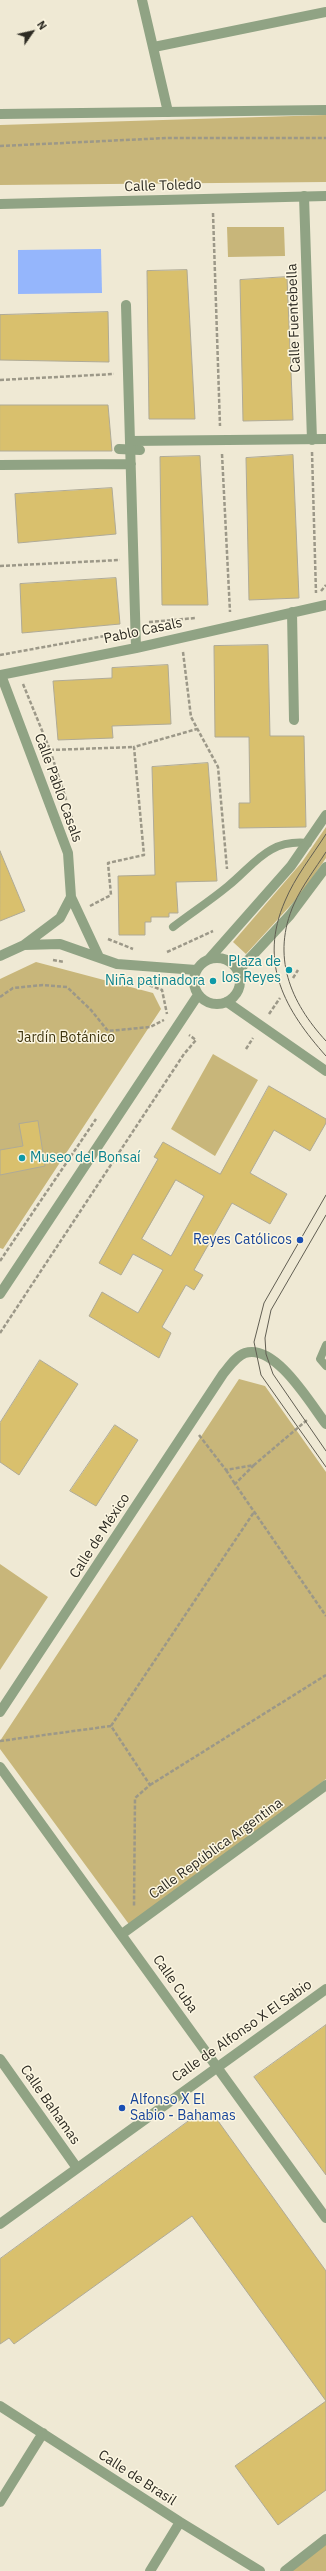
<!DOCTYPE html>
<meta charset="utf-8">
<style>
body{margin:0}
#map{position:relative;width:326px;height:2571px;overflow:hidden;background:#efe9d4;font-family:"IBM Plex Sans",sans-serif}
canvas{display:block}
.north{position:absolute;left:12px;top:12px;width:40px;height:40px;-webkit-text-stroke:3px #fcf6e1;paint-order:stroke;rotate:56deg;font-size:11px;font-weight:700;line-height:16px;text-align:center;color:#2d2b23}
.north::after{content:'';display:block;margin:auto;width:14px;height:18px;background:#2d2b23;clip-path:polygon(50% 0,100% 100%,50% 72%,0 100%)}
</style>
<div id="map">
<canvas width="326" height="2571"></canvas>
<div class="north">N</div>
</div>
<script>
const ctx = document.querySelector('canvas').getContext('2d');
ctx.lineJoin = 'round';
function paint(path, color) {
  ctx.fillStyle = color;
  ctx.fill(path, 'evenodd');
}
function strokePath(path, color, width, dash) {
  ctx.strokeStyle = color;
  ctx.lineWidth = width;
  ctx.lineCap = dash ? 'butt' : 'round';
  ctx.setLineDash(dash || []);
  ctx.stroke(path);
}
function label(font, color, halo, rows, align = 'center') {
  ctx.font = font + ' "IBM Plex Sans",sans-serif';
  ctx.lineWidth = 3;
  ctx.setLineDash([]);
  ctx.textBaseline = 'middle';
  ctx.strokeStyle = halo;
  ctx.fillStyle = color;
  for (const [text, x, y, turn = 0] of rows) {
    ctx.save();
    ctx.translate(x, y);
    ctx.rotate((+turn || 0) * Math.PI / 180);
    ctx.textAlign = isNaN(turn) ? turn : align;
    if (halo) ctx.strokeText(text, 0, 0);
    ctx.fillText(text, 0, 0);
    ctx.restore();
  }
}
paint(new Path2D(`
 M326,115v67l-326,3v-60z
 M227,227h57l1,29 -57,1z
 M326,827v31l-25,36 -55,60 -13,-12 69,-80z
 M36,962l117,31 8,16 -158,240 -3,-1v-269z
 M213,1054l45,26 -43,76 -44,-27z
 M239,1379l26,7 61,86v307l-195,148 -131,-178v-8z
 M0,1564l48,33 -48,73z
 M326,2544v27h-37z`), '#c8b67a');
paint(new Path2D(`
 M101,249l1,44 -84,1v-44z`), '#95b6fc');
const building = new Path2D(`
 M187,270l8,149h-46l-2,-148z
 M287,277l6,143 -50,1 -3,-141z
 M108,312l1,50 -109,-2v-45z
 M0,405h108l4,46h-112z
 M293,455l6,143 -50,2 -3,-142z
 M200,456l8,149h-46l-2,-148z
 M112,488l4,46 -98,9 -3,-49z
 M116,578l4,46 -98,9 -2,-49z
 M268,645l2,91h34l2,91 -67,1v-25h11l-1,-66h-34l-1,-91z
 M168,665l3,59 -59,2 1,12 -55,2 -5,-59 59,-3v-10z
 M208,763l9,118 -41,1 2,31h-9v4h-18v5h-6v13h-26l-1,-59 37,-1 -3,-108z
 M0,851l25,60 -25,10z
 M269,1086l57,33v4l-16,28 -36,-21 -24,43 37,21 -17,30 -38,-21 -38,67 9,5 -9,15 -8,-5 -24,42 9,6 -12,25 -70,-42 13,-24 36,21 25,-43 -30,-16 -12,21 -22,-12 59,-104 -4,-2 9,-15 57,32zM176,1180l28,16 -33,60 -29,-17z
 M38,1121l7,45 -45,9v-25l23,-4 -4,-22z
 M40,1360l38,24 -59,91 -19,-13v-39z
 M115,1425l23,15 -42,66 -26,-15z
 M326,2025v150l-72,-98z
 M201,2112l12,2 113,157v219l-48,35 -43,-59 91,-65 -134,-185 -178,128 -5,-6 -9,6v-85z`);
paint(building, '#d9c06d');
strokePath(building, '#afaa96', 1);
strokePath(new Path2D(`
 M0,146l167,-8h159
 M213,213l7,213
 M0,380l114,-6
 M312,452l4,141
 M222,454l8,158
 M0,566l120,-6
 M321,591l5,-6
 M149,622l47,-4
 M183,652l8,65 27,50 9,102
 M0,655l121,-22
 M23,684l27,66 22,68
 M50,750l84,-3
 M90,906l21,-11 -3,-32 36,-8 -10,-108 63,-18
 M108,939l25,10
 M167,952l46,-21
 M53,960l11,2
 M293,978l5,-8
 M138,981l24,9 5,24
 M0,997l13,-9 30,-3 24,2 24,23 17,21 42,-4 14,-7
 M269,1014l11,-16
 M246,1049l7,-11
 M0,1261l96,-142
 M0,1333l184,-279 12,-14 -7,-5
 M199,1435l27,35 28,-5 53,-45
 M254,1465l-19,19 91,132
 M226,1470l9,14
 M111,1726l143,-214
 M0,1741l111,-15 39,59 -15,13 -1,109
 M150,1785l176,-110`), '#9c9888', 2.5, [4, 2]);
strokePath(new Path2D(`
 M173,927c18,-14 37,-26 55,-41 27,-22 40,-47 80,-43
 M326,1345l-6,14 6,7`), '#90a384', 8);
strokePath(new Path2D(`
 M119,449l21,1`), '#90a384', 10);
strokePath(new Path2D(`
 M142,0l26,112
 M154,47l172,-35
 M304,196l8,244
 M126,305l10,343
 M130,441l196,-2
 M0,465l131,-1
 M292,612l2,108
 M0,675l136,-27 190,-43
 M1,675l67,178 3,44 28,60
 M24,945l36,-27 11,-21
 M0,956l24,-11 36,-1 57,20 79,6
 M227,1002l99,69
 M0,1712l223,-338c6,-7 13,-18 22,-21 30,-10 65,50 81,71
 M0,1767l326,451
 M122,1934l204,-149
 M0,2059l77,109
 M0,2224l326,-235
 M0,2406l180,116 80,49
 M0,2502l43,-69
 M150,2571l30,-49
 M285,2571l41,-32`), '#90a384', 10);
strokePath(new Path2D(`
 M0,114l326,-4
 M0,204l326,-8
 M194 981a23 23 0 1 1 46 0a23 23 0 1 1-46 0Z
 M209,959l82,-93 35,-51
 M238,971l52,-56 36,-48
 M0,1294l198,-299`), '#90a384', 10);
strokePath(new Path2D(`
 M326,834c-14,22 -31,43 -41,67 -27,62 0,109 41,155
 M326,852c-11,17 -24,34 -32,52 -23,52 -4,98 32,137
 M326,1195l-62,108 -10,39 7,33 65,92
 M326,1215l-55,95 -6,28 1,16 7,20 53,77`), '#615e52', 1);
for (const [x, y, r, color] of [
 [289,970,4,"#0f9aa8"],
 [213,981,4,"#0f9aa8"],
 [22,1158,4,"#0f9aa8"],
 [300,1240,4,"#1a4fb4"],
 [122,2108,4,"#1a4fb4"]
]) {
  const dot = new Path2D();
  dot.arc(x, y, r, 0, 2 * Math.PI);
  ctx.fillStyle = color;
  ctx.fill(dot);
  strokePath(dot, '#fcf6e1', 1.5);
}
label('14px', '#2d2b23', '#fcf6e1', [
 ["Calle Toledo",163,186,-2],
 ["Calle Fuentebella",294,318,-92],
 ["Pablo Casals",143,631,-12],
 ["Calle Pablo Casals",58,788,70],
 ["Calle de México",100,1536,-57],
 ["Calle República Argentina",216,1849,-36],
 ["Calle Cuba",175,1984,55],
 ["Calle de Alfonso X El Sabio",242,2031,-35],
 ["Calle Bahamas",50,2105,55],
 ["Calle de Brasil",137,2478,33]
]);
label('14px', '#0d838f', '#fcf6e1', [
 ["Plaza de",281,962],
 ["los Reyes",281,978],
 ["Niña patinadora",205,981],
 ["Museo del Bonsaí",30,1158,"left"]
], 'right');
label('14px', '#3f3510', '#fcf6e1', [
 ["Jardín Botánico",66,1038]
]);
label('14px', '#164399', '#fcf6e1', [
 ["Reyes Católicos",292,1240],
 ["Alfonso X El",130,2100,"left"],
 ["Sabio - Bahamas",130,2116,"left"]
], 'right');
</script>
